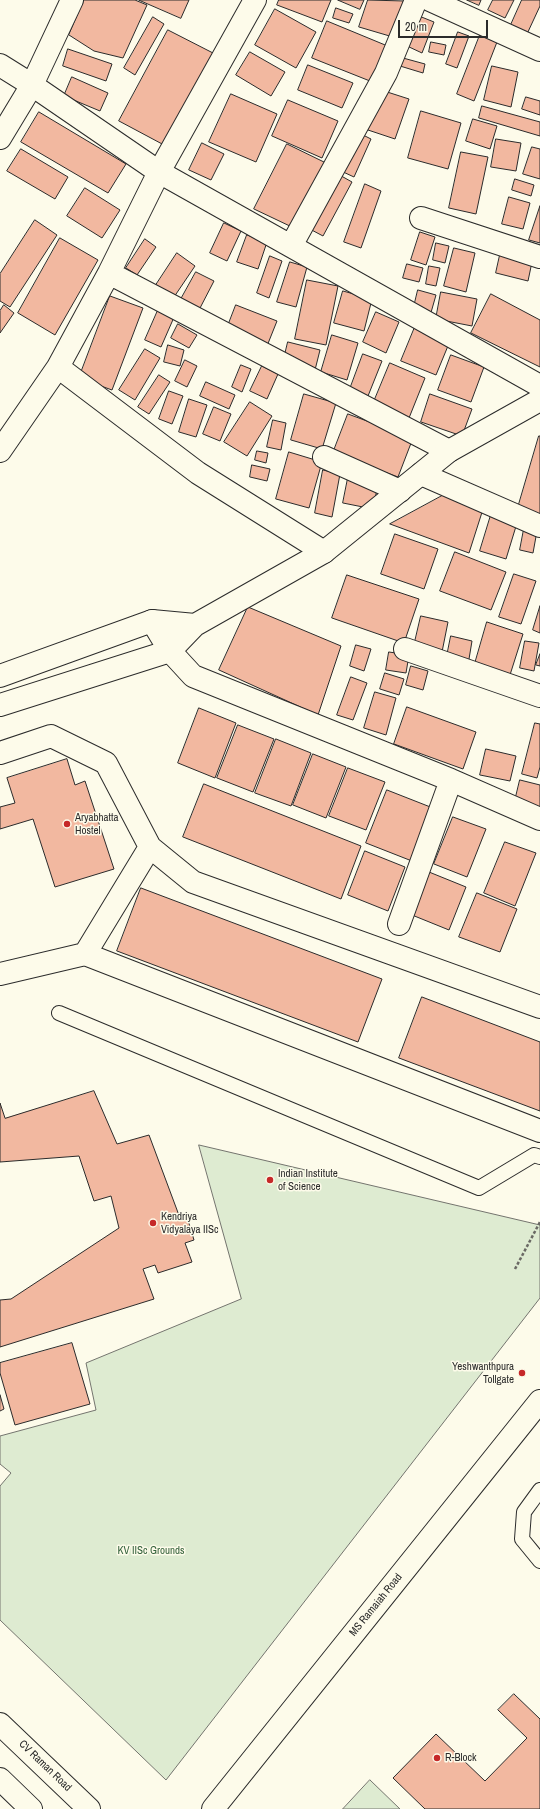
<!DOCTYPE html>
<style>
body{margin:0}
#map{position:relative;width:540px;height:1809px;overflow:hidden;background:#fdfbea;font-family:"Archivo Narrow",sans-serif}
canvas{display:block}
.scale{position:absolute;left:398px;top:20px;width:90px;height:18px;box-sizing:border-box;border:2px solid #2b2b2b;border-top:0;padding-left:5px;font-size:12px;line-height:14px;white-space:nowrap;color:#2b2b2b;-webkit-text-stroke:3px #fdfbea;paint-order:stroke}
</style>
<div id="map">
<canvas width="540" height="1809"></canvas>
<div class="scale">20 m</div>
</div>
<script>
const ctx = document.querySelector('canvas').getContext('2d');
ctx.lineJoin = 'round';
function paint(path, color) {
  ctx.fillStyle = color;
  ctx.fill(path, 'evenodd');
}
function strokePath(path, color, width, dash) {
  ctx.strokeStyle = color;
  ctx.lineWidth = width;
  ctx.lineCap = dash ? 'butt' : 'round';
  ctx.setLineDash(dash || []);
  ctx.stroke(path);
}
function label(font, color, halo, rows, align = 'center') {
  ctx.font = font + ' "Archivo Narrow",sans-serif';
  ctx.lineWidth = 3;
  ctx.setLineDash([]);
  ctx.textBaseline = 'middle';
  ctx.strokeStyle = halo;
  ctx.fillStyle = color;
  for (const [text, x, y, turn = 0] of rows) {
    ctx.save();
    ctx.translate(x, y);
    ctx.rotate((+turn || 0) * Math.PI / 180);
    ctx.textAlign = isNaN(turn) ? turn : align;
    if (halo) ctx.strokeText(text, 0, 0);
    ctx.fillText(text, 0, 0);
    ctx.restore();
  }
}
const green = new Path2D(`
 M199,1145l341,80v73l-374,482 -166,-160v-134l11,-13 -11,-9v-28l96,-26 -10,-47 155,-64z
 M370,1780l30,29h-57z`);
paint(green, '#deebd1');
strokePath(green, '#74746e', 1);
const building = new Path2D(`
 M84,0h51l12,5 -24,53 -29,-7 -25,-16z
 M139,0h50l-8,18z
 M279,0h52l-9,22 -45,-17z
 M338,0h26l-4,9z
 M368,0l37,1 -12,36 -34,-10z
 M467,0h14l-2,5z
 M493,0h21l-9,18 -17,-8z
 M522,0h18v6l-13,28 -17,-7z
 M336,8l17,6 -4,9 -16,-5z
 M275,9l41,23 -20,36 -41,-23z
 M419,16l15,6 -12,31 -15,-7z
 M153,17l11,7 -29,51 -11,-7z
 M327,21l63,26 -15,36 -63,-25z
 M168,30l45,23 -49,92 -45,-24z
 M458,32l11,4 -12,32 -11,-4z
 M480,35l17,7 -23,59 -17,-7z
 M431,42l15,3 -2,10 -15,-3z
 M68,49l44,15 -6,17 -43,-15z
 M250,52l35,20 -14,24 -35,-21z
 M403,58l22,6 -2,9 -23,-7z
 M308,65l45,18 -11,25 -44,-18z
 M492,66l26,6 -7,35 -27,-7z
 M72,77l36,16 -8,18 -36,-15z
 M381,90l28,9 -14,40 -27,-9z
 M231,94l46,20 -21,48 -47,-20z
 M526,97l14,4v14l-18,-6z
 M288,100l50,21 -16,37 -50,-22z
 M482,106l58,16v14l-61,-18z
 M421,111l40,12 -13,46 -40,-11z
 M39,112l87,52 -18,29 -87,-51z
 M473,119l24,7 -7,23 -24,-8z
 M359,133l12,6 -17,38 -13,-6z
 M496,139l25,4 -5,28 -25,-4z
 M202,143l22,11 -13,26 -22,-10z
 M287,144l39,19 -32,65 -40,-19z
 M532,147l8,2v30l-17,-5z
 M21,149l47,28 -13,22 -48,-28z
 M461,152l27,5 -12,57 -27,-6z
 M336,173l16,9 -29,54 -17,-9z
 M515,179l19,6 -3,11 -19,-6z
 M365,184l16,7 -20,57 -17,-6z
 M85,188l35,22 -18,28 -35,-22z
 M509,197l21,6 -7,26 -21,-5z
 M540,206v37l-11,-3z
 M35,220l22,15 -47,72 -10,-6v-27z
 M224,223l17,8 -14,30 -17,-8z
 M420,232l15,5 -9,28 -15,-5z
 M247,235l20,7 -9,27 -21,-7z
 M60,238l38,22 -43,75 -37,-22z
 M145,239l11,8 -19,28 -11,-7z
 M436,243l13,3 -4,17 -12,-3z
 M454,248l21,5 -9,39 -22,-6z
 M177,253l18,13 -23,34 -18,-12z
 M500,255l32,7 -4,19 -32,-8z
 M270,256l12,5 -13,37 -12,-5z
 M290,262l17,5 -11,40 -19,-5z
 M407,264l16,4 -4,14 -16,-4z
 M429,266l11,2 -4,18 -10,-2z
 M196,272l18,9 -15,29 -19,-9z
 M307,280l31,6 -12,59 -31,-6z
 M418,290l18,5 -6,21 -17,-5z
 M343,291l29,8 -8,32 -30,-8z
 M441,292l36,7 -5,27 -36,-7z
 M491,294l49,26v47l-69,-34z
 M110,296l33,12 -31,82 -33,-12z
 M4,305l10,8 -14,20v-22z
 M236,305l41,16 -10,25 -41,-15z
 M159,308l16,7 -14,32 -16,-7z
 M376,312l23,10 -13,31 -23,-11z
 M178,324l19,11 -8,13 -18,-10z
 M415,327l35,14 -14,34 -35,-14z
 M332,335l26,8 -11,37 -26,-8z
 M288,342l32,8 -5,20 -32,-7z
 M168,345l16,5 -4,16 -16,-4z
 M145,349l15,9 -25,42 -16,-10z
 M363,354l19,7 -14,35 -18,-7z
 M451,355l33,12 -13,35 -33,-12z
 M185,360l12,6 -10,21 -12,-6z
 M390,363l35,15 -16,40 -36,-14z
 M241,365l10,4 -9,23 -10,-5z
 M262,366l16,8 -11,25 -17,-8z
 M159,375l11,7 -21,32 -11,-7z
 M206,382l29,13 -6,14 -29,-13z
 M169,391l14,5 -11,28 -13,-5z
 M304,394l32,9 -14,46 -31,-9z
 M430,394l42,15 -10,27 -41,-14z
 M189,399l18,6 -11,32 -17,-5z
 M250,402l22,14 -25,40 -23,-14z
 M214,407l17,7 -11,27 -17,-7z
 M348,414l65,24 -15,39 -65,-24z
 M273,420l13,3 -5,27 -14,-3z
 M539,436h1v81l-23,-6z
 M257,451l11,2 -2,10 -11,-3z
 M289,452l33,10 -13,46 -33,-9z
 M252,465l18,4 -3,12 -17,-4z
 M323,470l17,4 -8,43 -17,-4z
 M348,478l30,6 -5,25 -30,-6z
 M451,491l33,15 -15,47 -79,-29z
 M491,515l26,8 -11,36 -26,-8z
 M524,529l13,2 -4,22 -13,-3z
 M395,534l43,15 -14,40 -43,-15z
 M455,552l51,20 -15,38 -51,-19z
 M514,574l22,7 -15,43 -22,-7z
 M347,575l72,24 -15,44 -72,-25z
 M540,606v27l-7,-3z
 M248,607l93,39 -23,69 -99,-45z
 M421,616l27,6 -6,30 -28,-6z
 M487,622l36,12 -14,44 -35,-11z
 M451,636l21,5 -4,24 -22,-4z
 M525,641l14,2 -5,28 -14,-3z
 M356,645l15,4 -7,22 -14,-5z
 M389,652l20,3 -3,18 -20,-3z
 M540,654v12l-4,-1z
 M411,666l17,5 -5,19 -17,-5z
 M385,673l19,6 -5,16 -19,-6z
 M351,677l16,6 -14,37 -16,-5z
 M375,692l21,6 -10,37 -22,-7z
 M407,707l69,25 -13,37 -69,-25z
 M199,708l37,15 -21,55 -37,-15z
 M535,723l5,1v43l-3,11 -15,-4z
 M238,725l36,14 -21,53 -36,-14z
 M276,739l35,14 -20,53 -36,-13z
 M486,749l30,7 -6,25 -30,-6z
 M313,754l33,13 -20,51 -33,-13z
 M67,759l8,26 10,-4 29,88 -59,18 -22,-68 -33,10v-22l15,-4 -8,-25z
 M348,768l37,14 -19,48 -37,-14z
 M520,780l20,5v26l-26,-6z
 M204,784l157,62 -20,53 -158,-62z
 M387,790l51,20 -21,53 -51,-20z
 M453,817l33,12 -19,48 -33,-13z
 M505,842l31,11 -21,53 -31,-13z
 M365,851l40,16 -17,44 -40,-16z
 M429,872l37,15 -17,43 -37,-15z
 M141,888l241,91 -24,63 -241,-91z
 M477,893l40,16 -17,43 -41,-15z
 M422,997l118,45v69l-141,-53z
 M94,1091l23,53 32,-9 31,83 7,-1 7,23 -9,3 7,19 -34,11 -3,-8 -12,4 11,30 -154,48v-47l11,-1 108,-71 -8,-32 -17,5 -15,-45 -79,6v-59l5,15z
 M72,1343l18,61 -75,21 -15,-52v-10z
 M0,1395l4,14 -4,2z
 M514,1694l26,25v90h-115l-32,-31 43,-44 49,47 42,-43 -29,-28z`);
paint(building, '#f2b8a0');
strokePath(building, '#2b2b2b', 1);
const service = new Path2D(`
 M59,1013l420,175 55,-33 6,2
 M540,1490l-16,22 -2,27 18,22`);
const minor = new Path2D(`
 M430,0l110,50
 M0,65l32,20 127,87 381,214
 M0,138l32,-53 40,-85
 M421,218l119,39
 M291,246l95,-173 30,-73
 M109,273l340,178
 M58,367l140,106 126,79
 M0,451l58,-84 51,-94 50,-101 96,-172
 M324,457l76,34
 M421,474l119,52
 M152,621l18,30 23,25 258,104 89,39
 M405,649l135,47
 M0,753l51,-17 55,27 44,84 43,35 347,125
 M399,924l52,-144
 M85,954l65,-107
 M0,974l85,-20 455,177`);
const tertiary = new Path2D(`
 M0,676l152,-55 43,4
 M0,705l170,-54 25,-26 129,-73 125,-101 91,-51`);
const secondary = new Path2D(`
 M213,1809l327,-408`);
const trunk = new Path2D(`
 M0,1724l89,85
 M0,1779l31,30`);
strokePath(service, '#2b2b2b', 16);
strokePath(minor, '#2b2b2b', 24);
strokePath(tertiary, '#2b2b2b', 24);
strokePath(secondary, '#2b2b2b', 24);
strokePath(trunk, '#2b2b2b', 24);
strokePath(new Path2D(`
 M515,1269l25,-47`), '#6a6964', 2.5, [3, 2]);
strokePath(service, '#fdfbea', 14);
strokePath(minor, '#fdfbea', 22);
strokePath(tertiary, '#fdfbea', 22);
strokePath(secondary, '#fdfbea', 22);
strokePath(trunk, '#fdfbea', 22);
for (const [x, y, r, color] of [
 [67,824,4,"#c62828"],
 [270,1180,4,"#c62828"],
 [153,1223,4,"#c62828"],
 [522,1373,4,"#c62828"],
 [437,1758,4,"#c62828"]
]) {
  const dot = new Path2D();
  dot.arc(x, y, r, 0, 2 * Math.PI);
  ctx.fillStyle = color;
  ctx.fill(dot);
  strokePath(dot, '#fdfbea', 1.5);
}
label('11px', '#2b2b2b', '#fdfbea', [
 ["Aryabhatta",75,818],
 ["Hostel",75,831],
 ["Indian Institute",278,1174],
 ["of Science",278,1187],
 ["Kendriya",161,1217],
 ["Vidyalaya IISc",161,1230],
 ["Yeshwanthpura",514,1367,"right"],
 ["Tollgate",514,1380,"right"],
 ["R-Block",445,1758]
], 'left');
label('11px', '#34623c', '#fdfbea', [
 ["KV IISc Grounds",151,1551]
]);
label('11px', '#2b2b2b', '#fdfbea', [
 ["MS Ramaiah Road",376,1605,-51],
 ["CV Raman Road",45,1766,44]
]);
</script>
